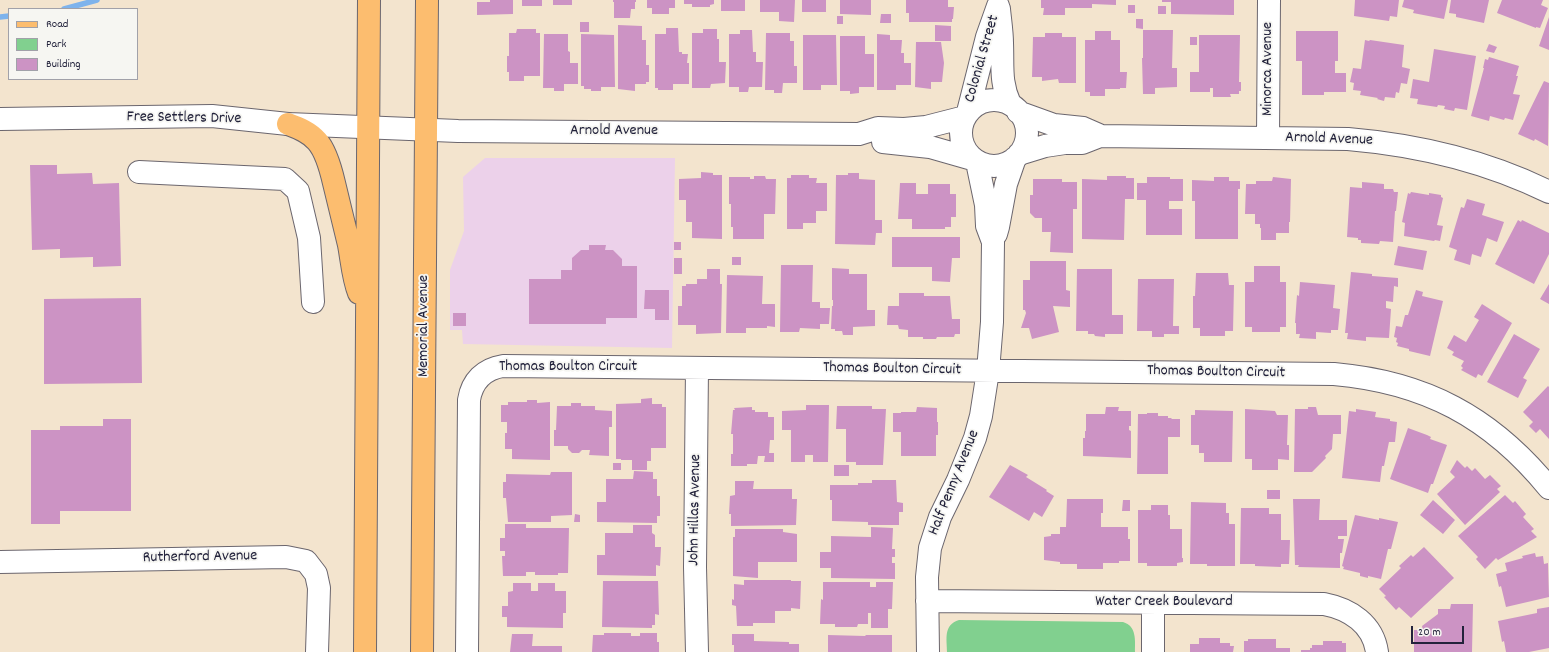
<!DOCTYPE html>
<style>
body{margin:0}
#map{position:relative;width:1549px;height:652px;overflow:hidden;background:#f3e4ce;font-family:Dekko,sans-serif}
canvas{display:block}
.legend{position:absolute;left:8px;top:8px;width:130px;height:72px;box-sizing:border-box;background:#f6f6f2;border:1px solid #a1a1a9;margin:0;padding:5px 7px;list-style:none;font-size:12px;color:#22223b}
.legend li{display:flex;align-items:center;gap:8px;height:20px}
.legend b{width:20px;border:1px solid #a1a1a9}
.scale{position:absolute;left:1411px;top:626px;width:53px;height:18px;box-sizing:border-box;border:2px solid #22223b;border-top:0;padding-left:5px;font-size:12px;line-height:14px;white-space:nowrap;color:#22223b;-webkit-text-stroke:3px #f6f6f2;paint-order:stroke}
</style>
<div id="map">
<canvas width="1549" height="652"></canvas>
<ul class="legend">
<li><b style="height:5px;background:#fcbd6f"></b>Road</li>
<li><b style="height:11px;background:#81d08f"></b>Park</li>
<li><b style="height:11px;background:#cc93c4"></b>Building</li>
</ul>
<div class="scale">20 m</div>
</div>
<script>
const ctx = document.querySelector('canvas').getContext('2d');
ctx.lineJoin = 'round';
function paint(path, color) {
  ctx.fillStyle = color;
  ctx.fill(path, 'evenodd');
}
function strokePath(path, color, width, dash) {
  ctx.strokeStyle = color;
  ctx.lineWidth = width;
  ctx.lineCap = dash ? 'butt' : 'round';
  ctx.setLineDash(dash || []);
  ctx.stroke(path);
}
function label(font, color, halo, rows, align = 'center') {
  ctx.font = font + ' Dekko,sans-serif';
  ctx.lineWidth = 3.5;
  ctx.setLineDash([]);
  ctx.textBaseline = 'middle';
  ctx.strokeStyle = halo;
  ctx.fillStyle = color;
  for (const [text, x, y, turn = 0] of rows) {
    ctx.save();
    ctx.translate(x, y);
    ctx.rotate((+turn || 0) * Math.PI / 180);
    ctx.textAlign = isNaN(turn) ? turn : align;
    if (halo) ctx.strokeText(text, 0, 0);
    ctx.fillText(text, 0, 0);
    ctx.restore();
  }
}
paint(new Path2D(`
 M485,158h190l-3,190 -209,-4 -1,-14h-12v-60l14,-39 -1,-54z`), '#ecd1ea');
paint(new Path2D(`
 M959,620l164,2c14,4 12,19 12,30h-188c0,-13 -4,-27 12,-32z`), '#81d08f');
strokePath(new Path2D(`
 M64,9l33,-9
 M0,17l9,-1`), '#7eb3ec', 5.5);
paint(new Path2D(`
 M490,0h23v14l-36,1v-13h13z
 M522,0h20v6h-20z
 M553,0h19v5h-19z
 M613,0h23v2h-1v7h-4l-1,9h-16v-16h-1z
 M647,0h28v8h-6v6h-17v-6h-5z
 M684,0h30v4l-4,1v2h-18v-3h-8z
 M721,0h24v11h-24z
 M760,0h35l-1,22 -15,-1v-9h-19z
 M802,0h24v12h-24z
 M840,0h31v15l-31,-1z
 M906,0h42v7h6l-1,12h-1v3h-43v-9h-3z
 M1041,0h75v5l-24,-1v4h-27v7h-22l1,-7h-3z
 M1162,0h72v15l-63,-1v-12h-9z
 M1355,0h44l-2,17 -7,-1 -1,5 -35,-5z
 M1404,0h44l-4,19 -31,-6 1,-3 -12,-3z
 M1451,0h38l-5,23 -28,-6v-3l-7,-1z
 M1502,0h41l-2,5 7,3 -8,20 -4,-1v1l-39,-15z
 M1128,5h7v8h-7z
 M1158,6h8v8h-8z
 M881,14h10v9h-11z
 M837,16h6v8h-6z
 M1549,17v33l-10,-4z
 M1136,19h7v10l-7,-1z
 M580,22h9v10h-9z
 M618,25l24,1v14h4v25h3v17h-3v2h-11v7l-17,-2z
 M935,25l16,1v15h-16z
 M666,28h12l1,24h3v2h6l-1,9h2v21h-16v6h-15v-2h-3v-54h11z
 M517,29h19v4h4v43h-16v5h-15v-9h-2v-16h2v-23h7z
 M703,29h14v10h2v23h7l-1,21 -14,1 -1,4h-18v-55h11z
 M740,30h12l1,22h3v10h7l-1,25h-13l-1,5h-9v-5h-10v-53h11z
 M1143,30h30l-1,38h5v19l-22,1v6h-12l-1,-36h1z
 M1095,31h16v9h9v32h7l-1,16h-6v1h-15v7h-15v-4h-5v-52h10z
 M1296,31h42v30h-3v12h11v19h-22v3h-22v-34h-6z
 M766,33h24v8h4v25h3v17h-14l-1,10h-8v-3h-9z
 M1045,33h17v4h14v46h-17l-1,-4 -16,2v-4h-10l1,-40h12z
 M544,34h24v17l2,1v11h8v21h-14v7h-10v-3h-11z
 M581,34l33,1 1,52h-14v4h-10v-2h-7v-3h-3z
 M877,34l13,1v5h12l-1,13h3v10h7v22h-15v5h-19z
 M803,35h33l1,50h-16v5h-18z
 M1199,35h41l-1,47h2v9h-2v3h-9l1,3h-18v-9h-3v4h-20v-20h9z
 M840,36h25v18h9v33h-15v6l-9,1v-3h-10z
 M1190,37h7v8h-7z
 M1365,40l4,1 1,-1 34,5 -2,22 8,2 -3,15 -6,-1 -2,10 -3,-1 -1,6 -10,-1 -1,4 -7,-2 1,-1 -18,-3 1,-4 -8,-1 1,-7 -4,-1 3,-14 8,1z
 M916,42h25l3,21 -2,19h-11v7l-16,-2z
 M1489,44l8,3 -3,6 -8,-2z
 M1434,49l42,7 -9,54 -12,-2 -1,3 -10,-2 1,-3 -7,-1 -1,2 -20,-3 1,-5 -8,-1 3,-19 16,3z
 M1489,57l30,9 -3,10h2l-5,18 7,1 -7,25 -8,-2 -1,2 -14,-4 -1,5 -18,-5 13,-48h-1l2,-9 3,1z
 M1544,81l5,2 -1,63 -13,-7 -1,2 -16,-7z
 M30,165h27v9l35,-1 1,11 26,-1 2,83 -28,1v-10l-33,1v-9l-28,1z
 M701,172l12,1v2h9v64l-30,-1v-16h-6v-22h-7v-21l22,-1z
 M848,173h11v6l16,1v40h7v13h-6l-1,12 -40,-1 1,-69h12z
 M791,175h18v3h8l-1,5h11v28h-11v12h-13v6h-16v-51h4z
 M754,176h11l1,3h10l-1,35h-11v25h-31v-12h-2v-23h-2v-27h21v2h4z
 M1107,176h19v2h8v21h-9l-1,41 -42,-1v-60l25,1z
 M1147,177h23v2h13v22h-14v8h13v26h-36v-35h-9v-17h10z
 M1214,177h15v4h11v8h-2v50h-43v-38h-3v-21l22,1z
 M1273,177l18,2 -1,43h-1v11h-13v7h-15v-12h-1v-4h-5v-10h-10l1,-30h10v-3h16z
 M1033,179h29v3h15v27h-4v44l-23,-1 1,-20h-9v-14h-7l-5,-5v-18h3z
 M1362,182l22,2v5h9l1,3h4l-2,19h-1l-2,31 -13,-1 -1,3 -18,-1v-3h-3v-2l-11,-1 3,-50 12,1z
 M900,183h16v11h12v-10h22v10h6v23h-5v10h-6v2h-33v-10h-14z
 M1411,192l18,3v-2l12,2v2l2,1 -6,27 6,1 -3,15 -5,-1 -1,1 -30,-5 1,-13 -3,-1 6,-29 2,1z
 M1467,199l18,5 -3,11 22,7 -7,20 -10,-4 -6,19 -9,-3 -2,11 -16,-5 3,-10 -8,-3 12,-40 3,1z
 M1518,220l3,2 1,-2 27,13v21l-15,30 -39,-20z
 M892,237h68v21h-8l-2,24 -18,-1v-14h-40z
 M674,242h7v8h-7z
 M589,245h17l-1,5h8l9,9v7h15v52h-31v6h-77v-45h32v-9h11v-12l9,-8h8z
 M1398,246l29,5 -4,19 -29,-5z
 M732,257h9v8h-9z
 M674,258h8v16h-8z
 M1030,261h36v29l4,1v16l-17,-1 6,26 -27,7 -3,-11h-8l5,-15 -1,-3h-2v-30h7z
 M781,265h32l-1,37h8v6h10l-1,16h-9v5l-20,-1 -1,4h-19z
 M1254,266h26v16h6v45h-6v5h-28v-5h-7v-45h9z
 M832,268l17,1v5h18v36h8v16l-22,1v8h-10l-1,-4h-7v-2h-4l1,-23h1v-6h-1z
 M707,269h13v15h2l-1,49 -25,1v-9h-18v-19h4v-20h4v-2h11v-5h10z
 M1077,269h35v46h11v19h-18v3l-10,-1 -1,-2h-6v-3h-12z
 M1351,272l21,2v2l26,2v9l-4,-1 -1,16 -7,-1v7l5,1 -2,29 -23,-1v4l-19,-2 1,-6h-3z
 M1196,273h32l1,12h5l-1,46h-8v5h-25v-8h-7v-32h2z
 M727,275l36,1 -1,28h13v23l-8,-1v2h-21v5h-20z
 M1138,279h36l-1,47h6v8h-15v3h-12v-6h-15z
 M1300,282l35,3 -2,23 7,1 -2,21h-7v3l-15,-1v7l-17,-1 1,-4h-4v-11h-1l2,-28 2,1z
 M1549,284v20l-9,-5z
 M645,290h24v30h-14v-11h-11z
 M1416,290l7,2 -1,4 21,5 -13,55 -21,-5v-2l-12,-3 1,-3 -2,-1 1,-4 -3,-1 2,-11 6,1 3,-12h3z
 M899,293h25v3h26l2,23h8v15h-5l-1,3h-17l-1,2h-13v-2h-15v-7l-9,-1 -1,-4h-11l1,-19h11z
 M141,298l1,85 -98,1v-85z
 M1482,304l30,19 -30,53 -4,-2 -2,4 -15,-8 2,-2 -2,-2 3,-5 -12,-6 2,-3 -7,-4 7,-13 12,7 13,-22 -5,-3z
 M453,313h13v13h-13z
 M1514,334l26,15 -17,29 4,2 -9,18 -31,-16z
 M1548,386l1,1v52l-9,-10 -4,4 -7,-7 4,-4 -10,-10z
 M652,398v6h10v3h4v41h-15v13h-4v9h-15v-10h-11v-1h-5v-55l25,-1v-4z
 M527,400h10v3l13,-1v58l-38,-1v-10h-7v-16h2v-11h-6v-17h7v-3h19z
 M571,403h10v3h14v4l17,1v16h-3v29l-20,-1 1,-5h-8l-3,3h-7l-4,-4v-3h-14v-16h2l1,-24h14z
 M806,405h23l-1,57h-15v-7h-8v7h-14v-32h-9v-19l24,-1z
 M837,406h35v3h14l-3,56h-27v-3h-10v-33h-10z
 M752,407v3h3v2h13v5h6v23h-4l-1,13h5v9h-10l1,-6h-7l-1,8h-10v2h-16v-12h2v-20h-2l2,-24h2l-1,-2z
 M917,407l20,1v14h1v13h-2v21h-35v-24h-8v-19h8v-1h15z
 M1106,407h13l-1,4h13v15h-2v4l2,1v27l-48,-2v-18h2v-7h1v-17h19z
 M1308,407h8l2,8h23v19h-8l-1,15 -7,7 1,2 -14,14h-18l1,-63h13z
 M1245,409l30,2 2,4h11l-1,30h2v15l-11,-1v11h-26v-11h-7z
 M1356,409l20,3 -1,5 15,2v2l7,1 -2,20h-6l-5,24h-2l-2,16 -38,-4 7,-67 7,1z
 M1195,410l38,1 -1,51h-28v-9h-5v-8h-8v-30h4z
 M1147,413h11v3h10v2h3l1,1h8v18h-12v37h-31l1,-60h9z
 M103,419h28v92h-71v13h-29v-94h29v-4h43z
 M1408,428l19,7 4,2 -1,2 17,6 -14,39h-2l-3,9 -38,-14z
 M1457,460l8,8 2,-2 5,5 3,-3 10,11 5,-4 11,11 -4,3 3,3 -35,33 -28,-31 18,-17 -5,-5z
 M613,463h8v7h-8z
 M834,465h15v11h-15z
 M1010,465l18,10 -2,2 21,13 -1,1 8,5 -12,21 -8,-5 -5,9 -40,-24z
 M634,471l19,1v7h4v17h3v20h-3v7l-60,-1v-20h9v-23h27z
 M551,472h21v43l-21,1v6h-43l-2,-24h-3v-16h3v-8l44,1z
 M872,480h24l1,22 6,1v9h-4v13h-31v-3l-36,-1v-21h-2v-15h28v-2h14z
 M735,481h19l-1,8h39v10h5l-1,26 -65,1v-12h-2l1,-18 5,-1z
 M1267,490h13v9h-13z
 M1505,495l8,8 2,-2 11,13 -3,3 11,12 -3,2 6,6 -39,23 -2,-2 -11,11 -9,-10 2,-2 -20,-21z
 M1067,499h36v14h-2v14h27v12h2v22h-11v2h-16v6h-26v-5h-17v-2l-16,-2v-23l7,-1v-2h9v-7h6z
 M1293,499h27l-1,21h28v16h-9v3h6l-2,14h-2v15l-42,-1 1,-2h-4z
 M1123,500h7v11h-8z
 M1433,500l22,20 -12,14 -23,-19z
 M1191,502l35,1v10h3v11h6v42h-28v-2h-17z
 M1151,505h17v10h2v14h12v29h1v4l-6,1v3h-30v-3h-9v-53h13z
 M1241,508h28v6h12v26h9l-1,24h-8v3l-26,-1v-2h-15z
 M575,514l5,1v7h-6z
 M1355,515l24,5v-2l19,4 -7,27h-3l-7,30 -13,-3v2l-8,-2v-3l-17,-4 1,-2 -2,-1z
 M505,524h21v4h43l-1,45h-10v2h-23v-3h-9v4h-23l-1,-20h3v-5h-5v-13h5z
 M633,525h19v8l3,2v12h6l-1,19 -4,-1v11l-59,-1v-20h8v-22h28z
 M871,527l22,1 -1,21h3v8h-3v6h3v16l-64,-1v-10h-11v-16h11v-16l40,1z
 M735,529h48v3l14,2v28h-39v16l-25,-2v-39h2z
 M1424,547l30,31 -43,40 -12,-11 -3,3 -12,-13 2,-1 -7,-7 22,-21 -2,-2 12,-11 2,2z
 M1535,553l1,4 7,-1 1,8 4,-1 1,34 -43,10 -5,-21 -2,1 -3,-13 11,-3 -2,-8 18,-5 -1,-2z
 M744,580h47v1h10l-1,28 -9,-1v3h-16v12h-22v3h-16l-1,-20 -4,-1v-6l2,1v-16l10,1z
 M603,581h55l1,34 -4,-1v11h-3v3l-50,-1z
 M823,582h47v5h6v-5h17l-1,27h-4v19h-17v-15h-3v11h-10l-1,3h-22v-3h-15l1,-25 2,1z
 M513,583h18v8h7v-8h17v8h11v22h-3v15l-56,-1v-10h-5v-11h6v-14l5,-1z
 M1451,604h22l-1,48h-58v-22h9l-1,-4 16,-12v-5h12z
 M1549,607v41l-20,4h-23l-2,-11 -2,1 -4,-21 39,-8v-4z
 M604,633h27v3h9v-3h17v9h2v10h-67l1,-17h11z
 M512,634h21l-1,12h30v6h-52z
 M732,634h22v7l35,1v2h10v8h-65v-7h-2z
 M828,635l37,1 1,-1h26v17h-64z
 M1199,638h21v5h10v3h4l-1,6h-43v-8h9z
 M1248,639h28v9h14v4h-46v-11h4z
 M1323,641h19v2h4v9h-45v-2h9v-2h2v-3h11z`), '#cc93c4');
const minor = new Path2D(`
 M999,9c1,11 3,23 3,34 1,24 -2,39 8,61
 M961 133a33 33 0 1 1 66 0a33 33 0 1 1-66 0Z
 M968,112l19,-75 11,-31
 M1018,112l36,13 29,3 16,7
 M0,119l212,-3 76,8 170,7 401,3 19,-6 26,1 22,-2 39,-10
 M1268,137l1,-137
 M883,142l47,5 42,12
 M1019,154l26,-8 20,-3h17l18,-7 248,3c70,6 138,22 201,53
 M139,172l146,7 13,12 11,47 4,64
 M996,234l2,-7 8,-43 9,-26
 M0,562l286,-5 20,4 10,13 3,14 -2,64
 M927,601l397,3c26,5 49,20 53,48
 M467,652l2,-252c3,-19 15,-31 34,-34l831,8c91,8 157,43 215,114
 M697,652l-2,-85 2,-199
 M928,652l-1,-75 3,-29 10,-31 18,-37 17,-42 6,-22 7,-45 4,-49 1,-80 -6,-16 -1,-21 -9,-43
 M1153,652v-49`);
const major = new Path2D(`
 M288,124c11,4 21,8 29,17 9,10 14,29 17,42 5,21 10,41 15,62 3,16 4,33 10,48
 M365,652l4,-652
 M422,652l5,-652`);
strokePath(minor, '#6b666e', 24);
strokePath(major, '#6b666e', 24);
strokePath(minor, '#fff', 22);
strokePath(major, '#fcbd6f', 22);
label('16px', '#22223b', '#f6f6f2', [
 ["Colonial Street",983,59,-74],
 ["Minorca Avenue",1269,69,-90],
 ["Free Settlers Drive",184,119,1],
 ["Arnold Avenue",614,132],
 ["Arnold Avenue",1329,140,2],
 ["Memorial Avenue",425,326,-90],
 ["Thomas Boulton Circuit",568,368],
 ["Thomas Boulton Circuit",892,370,1],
 ["Thomas Boulton Circuit",1216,373,1],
 ["Half Penny Avenue",955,483,-68],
 ["John Hillas Avenue",696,510,-89],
 ["Rutherford Avenue",200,558,-1],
 ["Water Creek Boulevard",1164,603]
]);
</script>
